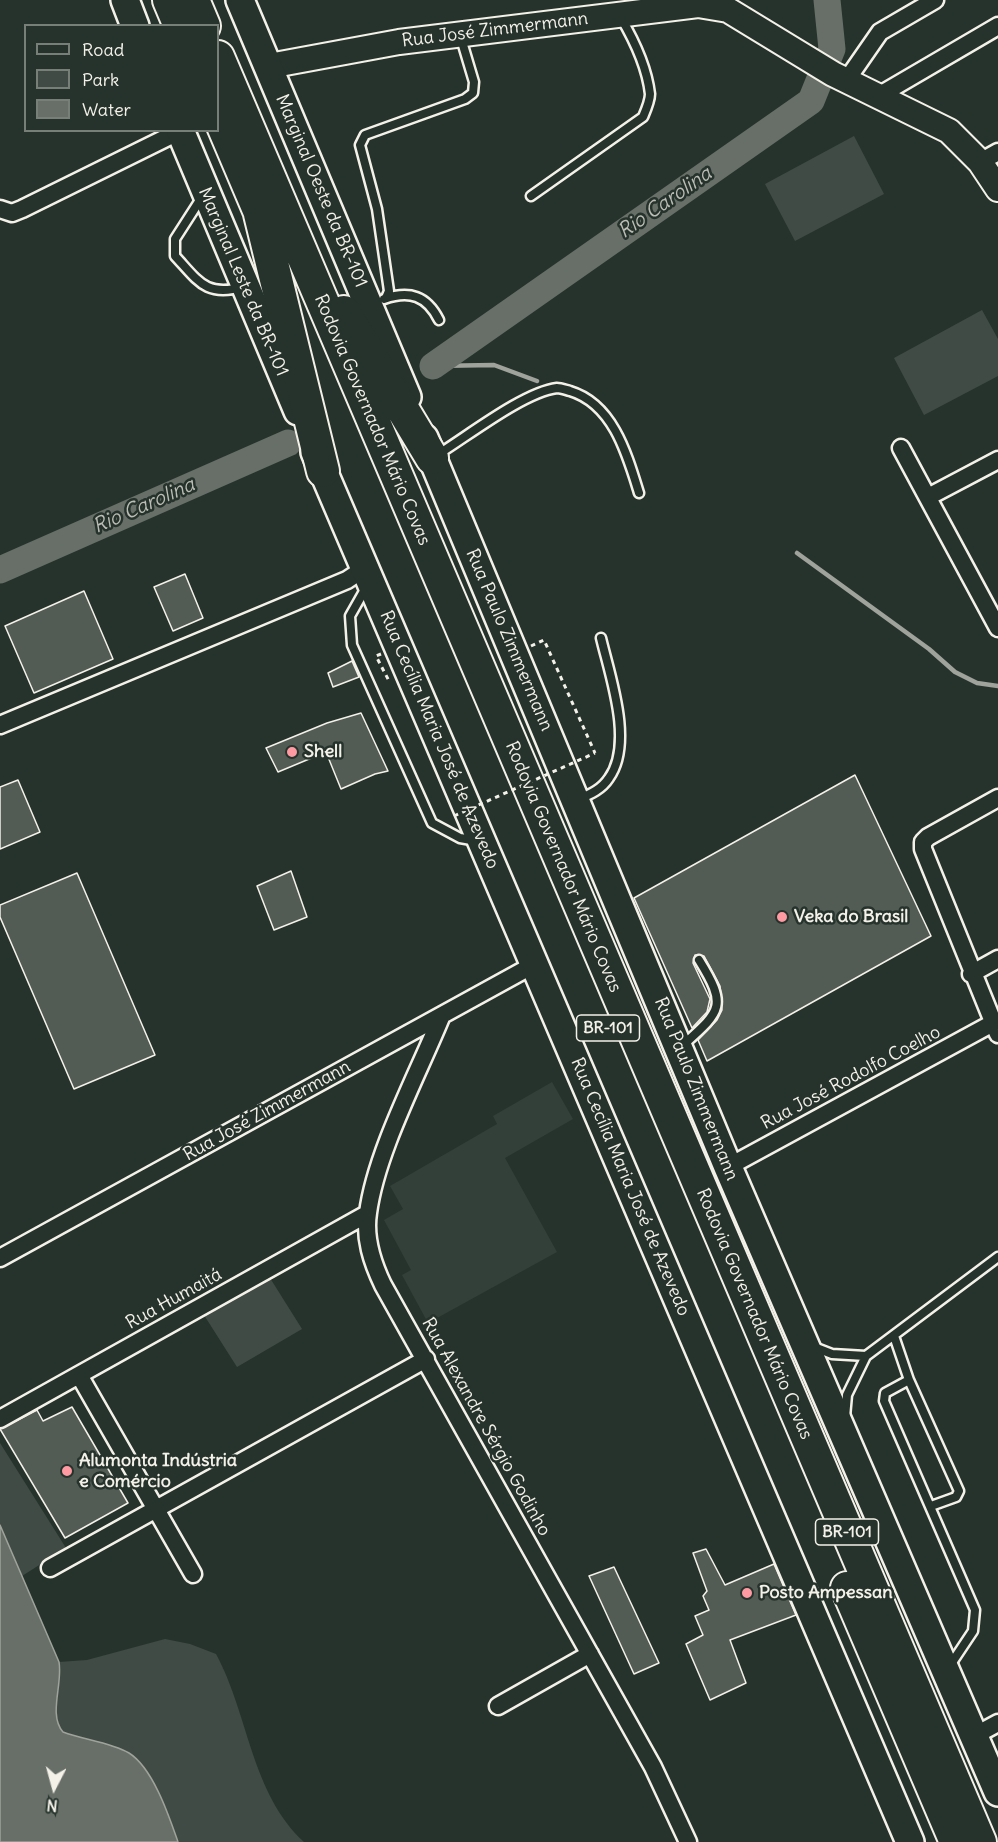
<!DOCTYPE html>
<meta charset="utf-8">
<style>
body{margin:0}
#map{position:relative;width:998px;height:1842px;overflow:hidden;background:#26332d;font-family:Delius,sans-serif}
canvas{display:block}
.legend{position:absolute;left:24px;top:24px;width:195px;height:108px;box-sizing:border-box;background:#26332d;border:2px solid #787f78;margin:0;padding:8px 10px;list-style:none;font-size:18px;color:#f4f1e8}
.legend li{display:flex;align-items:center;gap:12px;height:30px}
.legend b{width:30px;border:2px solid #787f78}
.north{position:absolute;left:24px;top:1758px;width:60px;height:60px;-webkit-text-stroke:4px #26332d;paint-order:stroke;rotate:186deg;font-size:16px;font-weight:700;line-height:24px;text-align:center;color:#f4f1e8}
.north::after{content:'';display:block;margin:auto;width:21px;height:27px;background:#f4f1e8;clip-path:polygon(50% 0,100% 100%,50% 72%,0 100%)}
</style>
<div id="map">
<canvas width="998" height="1842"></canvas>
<ul class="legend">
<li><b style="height:8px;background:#26332d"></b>Road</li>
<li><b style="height:16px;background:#414b45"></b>Park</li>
<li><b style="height:16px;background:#676f68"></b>Water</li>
</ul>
<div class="north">N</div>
</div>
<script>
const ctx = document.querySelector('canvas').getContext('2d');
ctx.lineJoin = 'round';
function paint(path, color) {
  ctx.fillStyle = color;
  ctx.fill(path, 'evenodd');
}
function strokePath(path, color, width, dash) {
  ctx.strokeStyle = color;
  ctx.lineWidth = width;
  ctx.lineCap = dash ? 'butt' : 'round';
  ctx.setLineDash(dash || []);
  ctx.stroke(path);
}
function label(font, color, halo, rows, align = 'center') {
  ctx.font = font + ' Delius,sans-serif';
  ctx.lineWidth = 5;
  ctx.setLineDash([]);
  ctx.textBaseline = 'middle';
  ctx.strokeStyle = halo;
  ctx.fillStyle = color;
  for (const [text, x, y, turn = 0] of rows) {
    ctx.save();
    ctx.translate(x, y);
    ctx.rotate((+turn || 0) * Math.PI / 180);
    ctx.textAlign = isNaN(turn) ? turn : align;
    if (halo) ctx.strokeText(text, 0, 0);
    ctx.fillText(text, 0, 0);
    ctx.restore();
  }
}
paint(new Path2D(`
 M552,1082l21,37 -68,39 52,94 -129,71 -26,-48 9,-5 -27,-50 19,-11 -13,-23 107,-62 -4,-8z`), '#333f39');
paint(new Path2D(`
 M854,136l30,58 -89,47 -30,-57z
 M982,310l16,29v37l-74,39 -30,-57z
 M270,1278l32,51 -65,38 -33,-52z
 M0,1443l66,105 -44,28 -22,-51z
 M165,1639l25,5 26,10c33,61 35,139 88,188h-126l-9,-26 -25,-47 -81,-37c-15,-18 0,-48 -4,-70l28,-2z`), '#414b45');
const water = new Path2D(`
 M0,1525l59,137c4,22 -11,53 4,70 21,8 47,10 66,21 24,15 40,63 49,89h-178z`);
paint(water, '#676f68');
strokePath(water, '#9fa39b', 1.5);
strokePath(new Path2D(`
 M433,366l61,-1 43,16
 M797,553l132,96 26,23 22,11 21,3`), '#9fa39b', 4.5);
strokePath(new Path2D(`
 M433,366l378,-265 21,-52 -5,-49
 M0,570l288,-127`), '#676f68', 27);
const building = new Path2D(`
 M185,574l18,44 -30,13 -19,-44z
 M84,591l29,68 -79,34 -29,-67z
 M352,661l7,16 -26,10 -5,-14z
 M361,713l27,58 -13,3 -34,15 -15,-37 -48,20 -12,-24 61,-25z
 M855,775l76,161 -224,125 -9,-21 19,-20 5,-10 -2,-24 -16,-30 -9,-1 -2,8 17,36 -3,13 -15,16 -58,-130z
 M18,780l22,52 -40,17v-62z
 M291,871l16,46 -33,13 -17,-44z
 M77,873l78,182 -81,34 -74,-172v-12z
 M72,1407l56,96 -63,35 -65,-109 37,-19 6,11z
 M706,1549l19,36 49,-21 22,51 -66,25 16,43 -36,17 -24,-56 17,-9 -8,-19 14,-6 -6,-14 4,-5 -14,-38z
 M614,1567l45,96 -25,11 -45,-98z`);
paint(building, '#525c55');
strokePath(building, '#f4f1e8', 1.5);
const lane = new Path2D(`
 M531,196l112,-79c3,-7 7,-16 7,-23 -3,-26 -16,-54 -29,-76
 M202,197l-27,42v17c24,26 31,41 68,31
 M386,298l3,-7 -12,-82 -17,-64 5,-10 100,-36 8,-6 1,-11 -14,-47
 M384,299c26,-9 43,-3 55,21
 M437,455c31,-19 87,-63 120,-67 4,0 9,2 13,3 43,13 57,63 69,102
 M367,586l-17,30 2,29 80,178 28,15 17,3
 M579,799c12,-5 23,-10 30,-21 25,-35 1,-102 -8,-140
 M682,1046c39,-35 46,-39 17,-86
 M894,1336l15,44
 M814,1347l18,7 34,2
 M845,1417l2,-22 19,-39 132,-99
 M931,1506l25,-9 3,-6 -50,-111 -24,13 -1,8 91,209 -2,21 -24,36`);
const street = new Path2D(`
 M846,81l34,-49 55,-32
 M880,95l118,-69
 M980,162l18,-10
 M0,209l12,4 10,-4 158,-78
 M901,448l97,180
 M928,497l70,-37
 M0,725l347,-145 18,-12
 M998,798l-70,39 -5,5v7l75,185
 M971,974l27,-15
 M442,1015c-24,59 -66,137 -74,198 -4,25 4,49 15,72l270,482 35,75
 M728,1167l265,-144
 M0,1258l535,-294
 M79,1375l114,199
 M0,1419l367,-205
 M50,1568l376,-209
 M498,1706l92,-52
 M974,1736l24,-13`);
const secondary = new Path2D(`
 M269,66l130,-24 299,-37 30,5 105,64 116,57 31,31 18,27`);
const primary = new Path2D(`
 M125,0l10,26
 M240,0l167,397
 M180,130l118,281
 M424,438l304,729 270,625
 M315,452l595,1390`);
const highway = new Path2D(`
 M169,0l11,26
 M193,0l11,26
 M218,57l762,1785
 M218,114l49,115
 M260,214l63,257
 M344,312l88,146
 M847,1588l109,254`);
strokePath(lane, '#f4f1e8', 13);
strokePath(street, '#f4f1e8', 21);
strokePath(secondary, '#f4f1e8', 28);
strokePath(primary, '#f4f1e8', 32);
strokePath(highway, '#f4f1e8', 36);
strokePath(new Path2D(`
 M531,646l13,-6 51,113
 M381,654l-5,2 13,25`), '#f4f1e8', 3, [4.5, 4.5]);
strokePath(lane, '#26332d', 8);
strokePath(street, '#26332d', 16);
strokePath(secondary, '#26332d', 24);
strokePath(primary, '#26332d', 27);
strokePath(highway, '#26332d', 32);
strokePath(new Path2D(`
 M454,816l141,-63`), '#f4f1e8', 3, [4.5, 4.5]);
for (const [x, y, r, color] of [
 [292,752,6,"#ff9aa2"],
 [782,917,6,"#ff9aa2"],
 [67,1471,6,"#ff9aa2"],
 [747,1593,6,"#ff9aa2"]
]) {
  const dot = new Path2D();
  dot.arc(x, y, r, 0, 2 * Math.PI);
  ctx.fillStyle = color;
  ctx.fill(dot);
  strokePath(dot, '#26332d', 2);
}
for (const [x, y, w] of [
 [608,1028,63],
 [847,1532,63]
]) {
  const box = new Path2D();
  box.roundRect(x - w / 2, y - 13, w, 26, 4.5);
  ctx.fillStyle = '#26332d';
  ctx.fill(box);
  strokePath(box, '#f4f1e8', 1.5);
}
label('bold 16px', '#f4f1e8', null, [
 ["BR-101",608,1028],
 ["BR-101",847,1532]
]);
label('18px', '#f4f1e8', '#26332d', [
 ["Rua José Zimmermann",495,30,-7],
 ["Marginal Oeste da BR-101",321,191,67],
 ["Marginal Leste da BR-101",243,282,67],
 ["Rodovia Governador Mário Covas",372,420,67],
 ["Rua Paulo Zimmermann",509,640,67],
 ["Rua Cecília Maria José de Azevedo",439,740,67],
 ["Rodovia Governador Mário Covas",563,867,67],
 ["Rua José Rodolfo Coelho",851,1078,-28],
 ["Rua Paulo Zimmermann",696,1089,68],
 ["Rua José Zimmermann",267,1111,-29],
 ["Rua Cecília Maria José de Azevedo",630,1187,67],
 ["Rua Humaitá",174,1299,-29],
 ["Rodovia Governador Mário Covas",754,1314,67],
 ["Rua Alexandre Sérgio Godinho",486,1427,61]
]);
label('bold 18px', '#f4f1e8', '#26332d', [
 ["Shell",304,752],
 ["Veka do Brasil",794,917],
 ["Alumonta Indústria",79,1461],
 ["e Comércio",79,1482],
 ["Posto Ampessan",759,1593]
], 'left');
label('italic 20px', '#bcbdb5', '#26332d', [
 ["Rio Carolina",665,203,-35],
 ["Rio Carolina",144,506,-24]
]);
</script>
